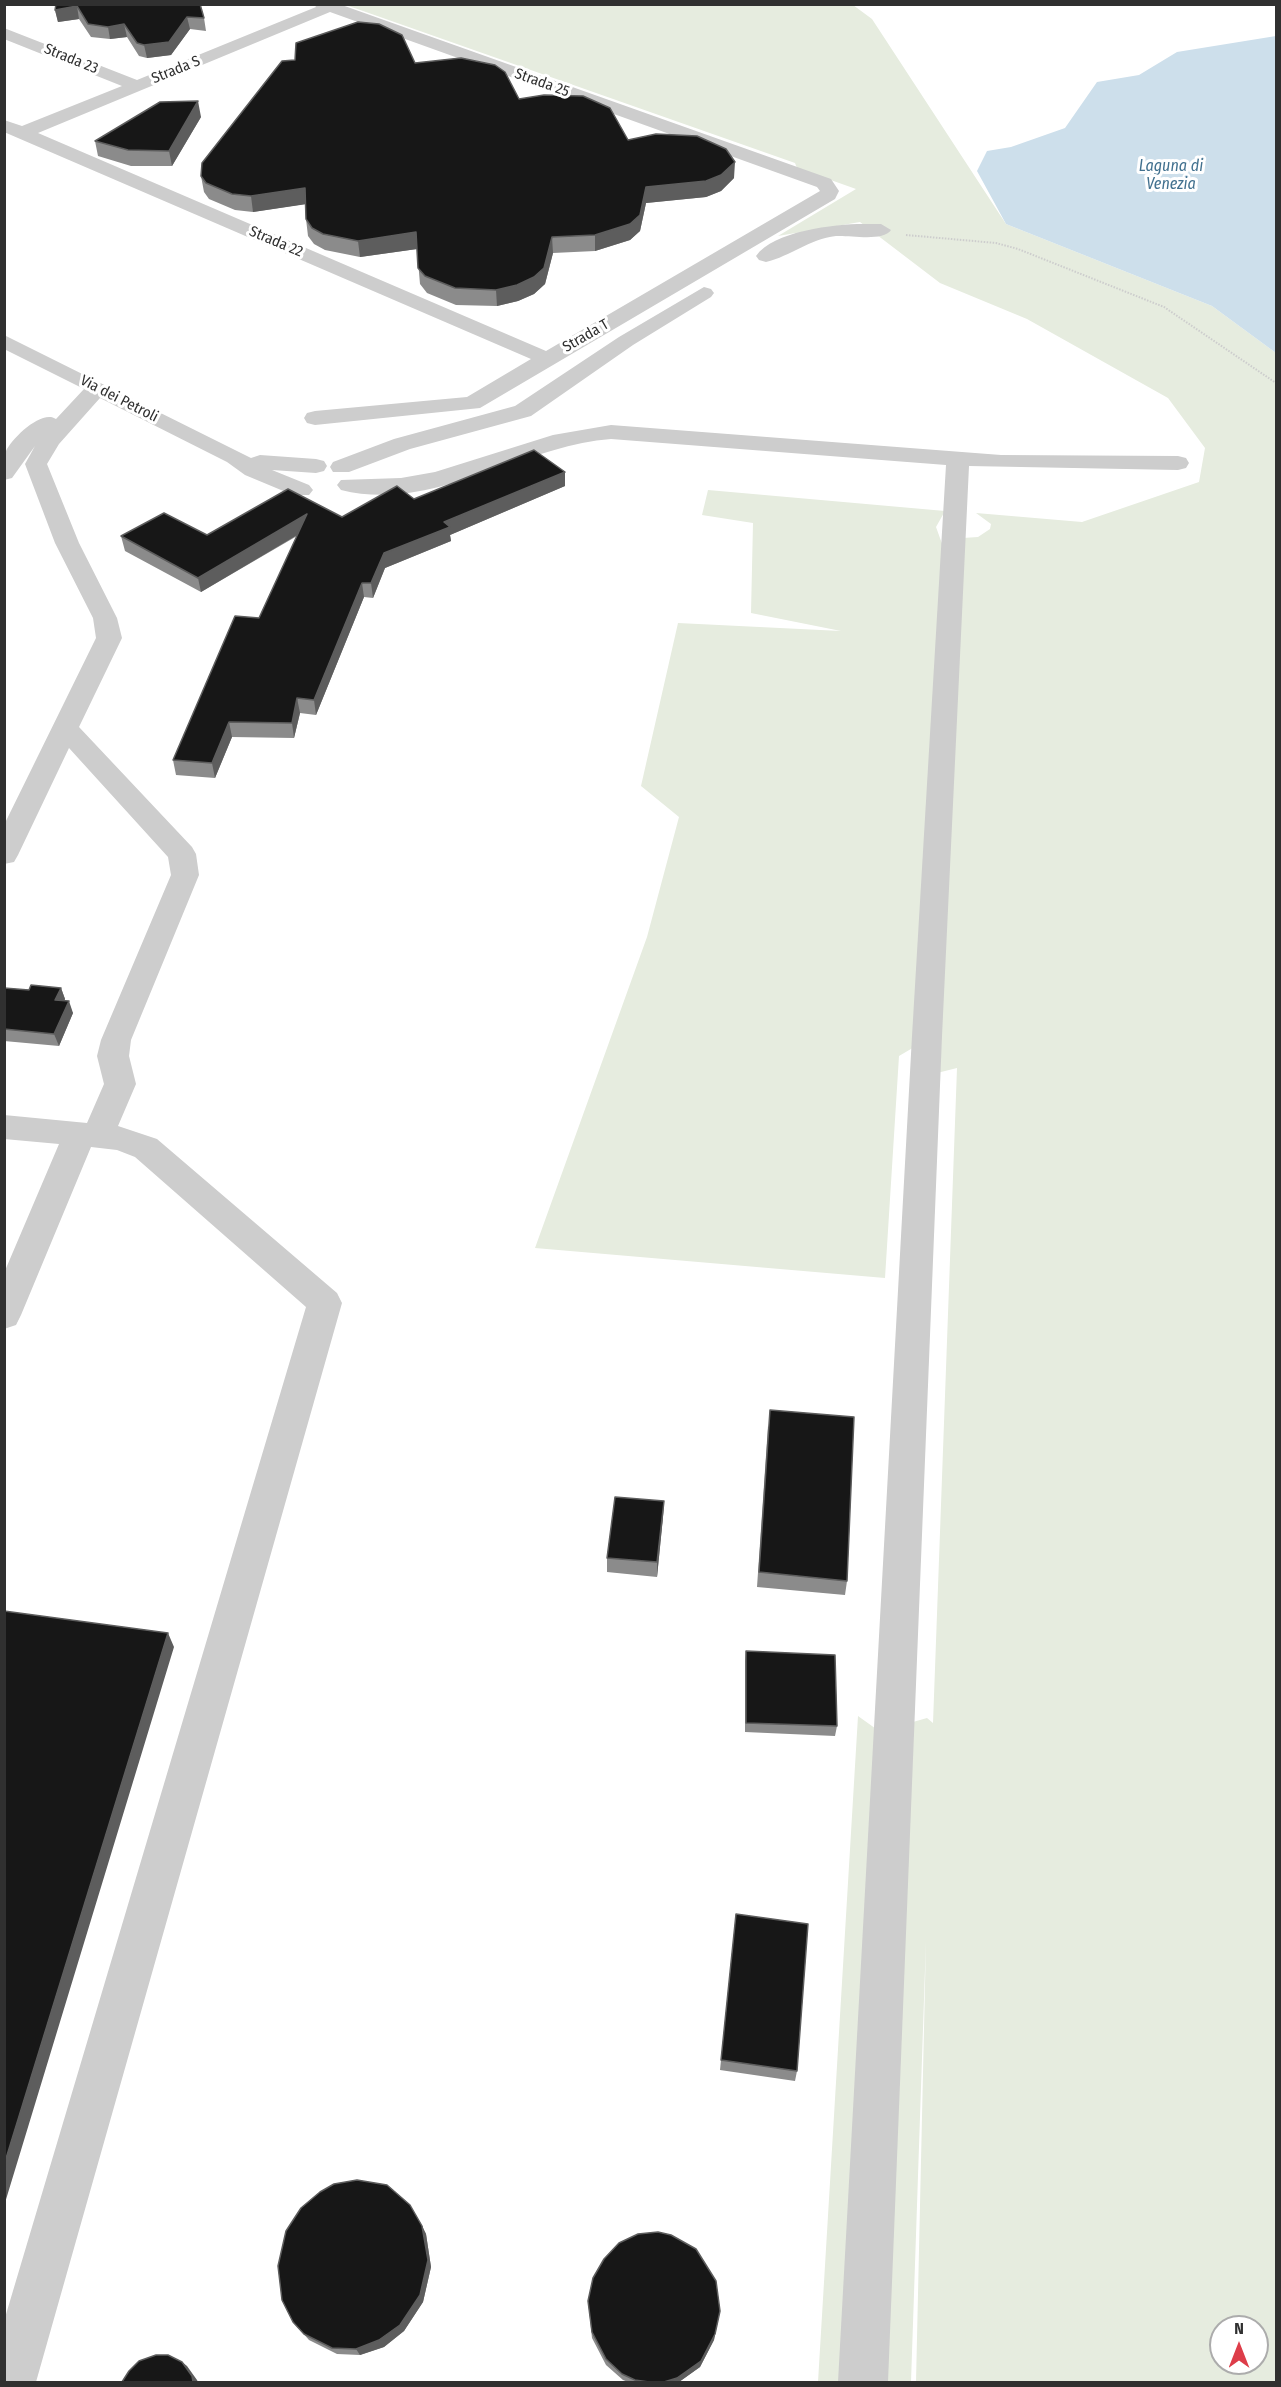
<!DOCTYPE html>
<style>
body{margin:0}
#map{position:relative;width:1281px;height:2387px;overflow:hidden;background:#fff;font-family:"Fira Sans Condensed",sans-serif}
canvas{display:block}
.frame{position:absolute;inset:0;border:6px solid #303030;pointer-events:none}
.north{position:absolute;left:1209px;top:2315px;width:60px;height:60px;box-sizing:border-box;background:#fff;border:2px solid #acacac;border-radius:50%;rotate:0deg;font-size:16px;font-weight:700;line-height:24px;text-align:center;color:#303030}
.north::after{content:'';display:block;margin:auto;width:21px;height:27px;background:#dd3d49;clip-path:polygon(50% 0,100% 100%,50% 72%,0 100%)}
</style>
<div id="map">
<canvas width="1281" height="2387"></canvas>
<div class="frame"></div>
<div class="north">N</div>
</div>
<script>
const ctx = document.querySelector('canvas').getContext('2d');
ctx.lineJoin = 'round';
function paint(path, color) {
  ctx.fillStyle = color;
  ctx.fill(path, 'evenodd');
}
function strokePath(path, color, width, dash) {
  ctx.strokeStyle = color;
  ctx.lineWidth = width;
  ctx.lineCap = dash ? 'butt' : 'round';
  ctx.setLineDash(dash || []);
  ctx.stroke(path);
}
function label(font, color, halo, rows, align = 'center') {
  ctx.font = font + ' "Fira Sans Condensed",sans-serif';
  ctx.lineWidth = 6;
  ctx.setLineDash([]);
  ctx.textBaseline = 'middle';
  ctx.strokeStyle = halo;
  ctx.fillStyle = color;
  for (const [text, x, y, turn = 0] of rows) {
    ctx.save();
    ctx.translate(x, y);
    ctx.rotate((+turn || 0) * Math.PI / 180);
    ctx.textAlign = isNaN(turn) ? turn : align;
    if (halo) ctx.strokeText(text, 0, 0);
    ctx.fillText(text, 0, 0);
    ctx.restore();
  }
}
paint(new Path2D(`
 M346,5h507l19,14 134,205 206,82 64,47v2029h-360l10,-442 -15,442h-29l31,-660 14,-4 6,5 24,-655 -20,5 26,-535 15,-1 12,-8 1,-5 -15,-11 106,9 117,-40 6,-34 -37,-50 -141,-79 -87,-36 -80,-61 -82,14 78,-47 -59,-21 -2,-5zM1221,2327h36v36h-36z
 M708,490l237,21 -9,16 9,25 -29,494 -17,10 -14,222 -350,-30 112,-311 32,-120 -38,-31 37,-163 163,8 -90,-18 2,-90 -51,-8z
 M858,1716l21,15 -30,651h-31z`), '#e6ecdf');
paint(new Path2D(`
 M1276,36v317l-64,-47 -206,-82 -29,-53 10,-20 24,-4 54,-19 32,-46 42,-7 38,-23z`), '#cddfeb');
strokePath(new Path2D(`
 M906,235l90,8 22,6 146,58 112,76`), '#cdcdcd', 2, [1.5, 1.5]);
paint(new Path2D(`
 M314,4h25l492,175 8,12 -4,8 -355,209 -165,17 -8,-2 -3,-5 3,-5 8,-2 152,-14 64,-38 -527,-227v-12l18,6 100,-40 -118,-47v-11l133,52 179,-73zM330,12l487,175 3,4 -274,160 -508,-218z
 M863,224h18l10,6c-8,12 -41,5 -55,6 -27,3 -45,20 -70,26l-7,-2 -3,-4c17,-25 79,-32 107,-32z
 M704,287l7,2 3,4 -3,4 -78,48 -102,71 -121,33 -61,23h-16l-3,-5 3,-5 61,-23 121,-33 104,-69z
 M4,335l247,123 9,-3 56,4 8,2 3,5 -3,5 -8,2 -44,-3 37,15 4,5 -4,5h-16l-48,-20 -18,-13 -127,-64 -41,46 -12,20 32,79 38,75 5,20 -43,89 113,120 4,7 3,21 -68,165 -2,16 7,28 -18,42 39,13 180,154 5,10 -306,1079h-32v-61l302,-1014 -171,-150 -18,-7 -26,-3 -70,168 -5,10 -12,4v-56l55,-129 -55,-5v-24l83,8 17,-39 -7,-28 4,-16 70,-165 -3,-18 -99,-109 -51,107 -4,7 -10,2v-39l92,-187 -3,-20 -38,-75 -30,-79 10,-18 -23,32 -8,2c0,-9 -2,-21 2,-29 6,-13 36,-42 50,-32l28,-30 -80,-40z
 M611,425l390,30 177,1 8,2 3,5 -3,5 -8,2 -209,-4 -27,570 -54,1346h-50l74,-1346 34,-571 -335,-26c-90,7 -178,74 -270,51l-4,-5 4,-5 60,-2 34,-6 118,-37z`), '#cdcdcd');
paint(new Path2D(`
 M56,4l148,14 2,13 -16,-2 -19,26 -24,3 -8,-2 -12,-19 -17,2 -19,-2 -12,-18 -21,3 -3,-12z
 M415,63l104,36 215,79 -13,13 -15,6 -60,6 -6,28 -10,9 -35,11 -42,2 -8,31 -11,10 -16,7 -21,5 -41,-1 -29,-12 -7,-9 -3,-35 -57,8 -35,-7 -11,-6 -6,-8 -2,-17 -1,-15 -52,8 -18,-2 -26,-11 -5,-7 -3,-16z
 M201,117l-29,49h-41l-33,-10 -3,-15z
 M565,472v14l-115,49 1,6 -66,27 -12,30 -9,-1 -48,118 -16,-2 -6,25 -62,-1 -17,41 -39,-3 -3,-15 86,-142 38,-82 -96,56 -76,-41 -4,-15 86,-1 135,-18 72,-18z
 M4,988l25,2 32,-2 4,11 -1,2 9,12 -14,33 -55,-5z
 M768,1426l79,155 -2,14 -88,-8z
 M664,1501l-1,16 -6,60 -50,-5v-14z
 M746,1651l91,75 -2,10 -90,-4v-71z
 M736,1914l61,157 -2,10 -75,-11z
 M422,2226l4,8 5,33 -8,35 -19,29 -20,16 -24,8 -23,-1 -28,-14 -16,-18z
 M588,2301l132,10 -6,29 -14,27 -21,15h-51l-5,-2 -17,-15 -14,-27z`), '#8b8b8b');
paint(new Path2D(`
 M77,6l2,13 -21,3 -3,-12z
 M187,17l3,12 -19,26 -24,3 -3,-13z
 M124,24l3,13 -17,2 -2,-12z
 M198,101l3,16 -29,49 -3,-15z
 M735,162l-1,16 -13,13 -15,6 -60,6 -6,28 -10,9 -35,11v-16l51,-48z
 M305,188l2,16 -54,8 -2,-16z
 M416,232l1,17 -57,8 -2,-16z
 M552,237l1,16 -8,31 -11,10 -16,7 -21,5 -1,-16z
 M565,472v14l-115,49 1,6 -66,27 -12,30 -2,-15 13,-30 60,-31z
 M307,514l2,14 -108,64 -3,-14z
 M362,583l2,14 -48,118 -2,-15z
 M297,698l3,15 -6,25 -2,-15z
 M229,722l3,15 -17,41 -3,-15z
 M61,988l4,11 -6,13 -4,-12z
 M69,1001l4,12 -14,33 -5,-12z
 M664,1501l-1,16 -6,60v-15z
 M168,1633l6,14 -170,559v-41z
 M422,2226l4,8 5,33 -8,35 -19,29 -20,16 -24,8 -4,-6z
 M715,2334l-1,6 -14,27 -21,15h-15z
 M182,2362l5,4 10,14 1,2h-5z`), '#5d5d5d');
const building = new Path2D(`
 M56,4h144l4,14 -17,-1 -18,25 -25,3 -7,-2 -13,-19 -16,3 -20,-3 -11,-18 -22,4z
 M358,22l21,2 23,11 13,28 46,-5 34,7 10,7 14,27 25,-4 39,1 27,12 18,32 28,-6 41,2 29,13 9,13 -14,13 -15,6 -60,6 -6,28 -10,9 -35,11 -43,2 -8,31 -10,9 -17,8 -21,5 -41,-2 -30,-12 -7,-8 -2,-36 -58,9 -35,-7 -11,-6 -6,-9 -1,-31 -54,8 -19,-2 -26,-11 -5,-7 1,-13 80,-102 13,-1 1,-17z
 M198,101l-29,50 -41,-1 -33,-9 65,-39z
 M534,450l31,22 -121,50 6,5 -66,26 -13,30h-9l-48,117 -17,-2 -5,25 -63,-1 -17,41 -39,-3 62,-144 24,2 48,-104 -109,64 -77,-42 43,-23 43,22 81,-46 54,28 55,-31 17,13z
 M31,985l30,3 -6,12 14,1 -15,33 -50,-5v-41l25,2z
 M770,1410l84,7 -7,164 -88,-9z
 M615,1497l49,4 -7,61 -50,-4z
 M4,1611l164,22 -164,532z
 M746,1651l89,4 2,71 -91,-3z
 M736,1914l72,10 -11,147 -76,-11z
 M357,2180l30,5 23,20 12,21 6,34 -8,35 -20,30 -21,15 -23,9 -24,-1 -28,-14 -11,-12 -11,-22 -4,-34 8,-35 15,-23 19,-16 14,-8z
 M658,2232l13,3 25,14 20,32 4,30 -5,23 -14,27 -24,17 -13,4h-15l-14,-2 -13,-6 -16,-15 -14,-27 -4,-31 5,-23 11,-19 15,-16 19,-9z
 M156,2355h12l14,7 10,14 1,6h-71l7,-11 10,-10z`);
paint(building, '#171717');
strokePath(building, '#5d5d5d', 1.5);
label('15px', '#303030', '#fff', [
 ["Strada 23",71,59,22],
 ["Strada S",176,70,-22],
 ["Strada 25",542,83,20],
 ["Strada 22",276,242,23],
 ["Strada T",586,336,-30],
 ["Via dei Petroli",119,399,27]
]);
label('italic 16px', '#42718f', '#fff', [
 ["Laguna di",1171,167],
 ["Venezia",1171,185]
]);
</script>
